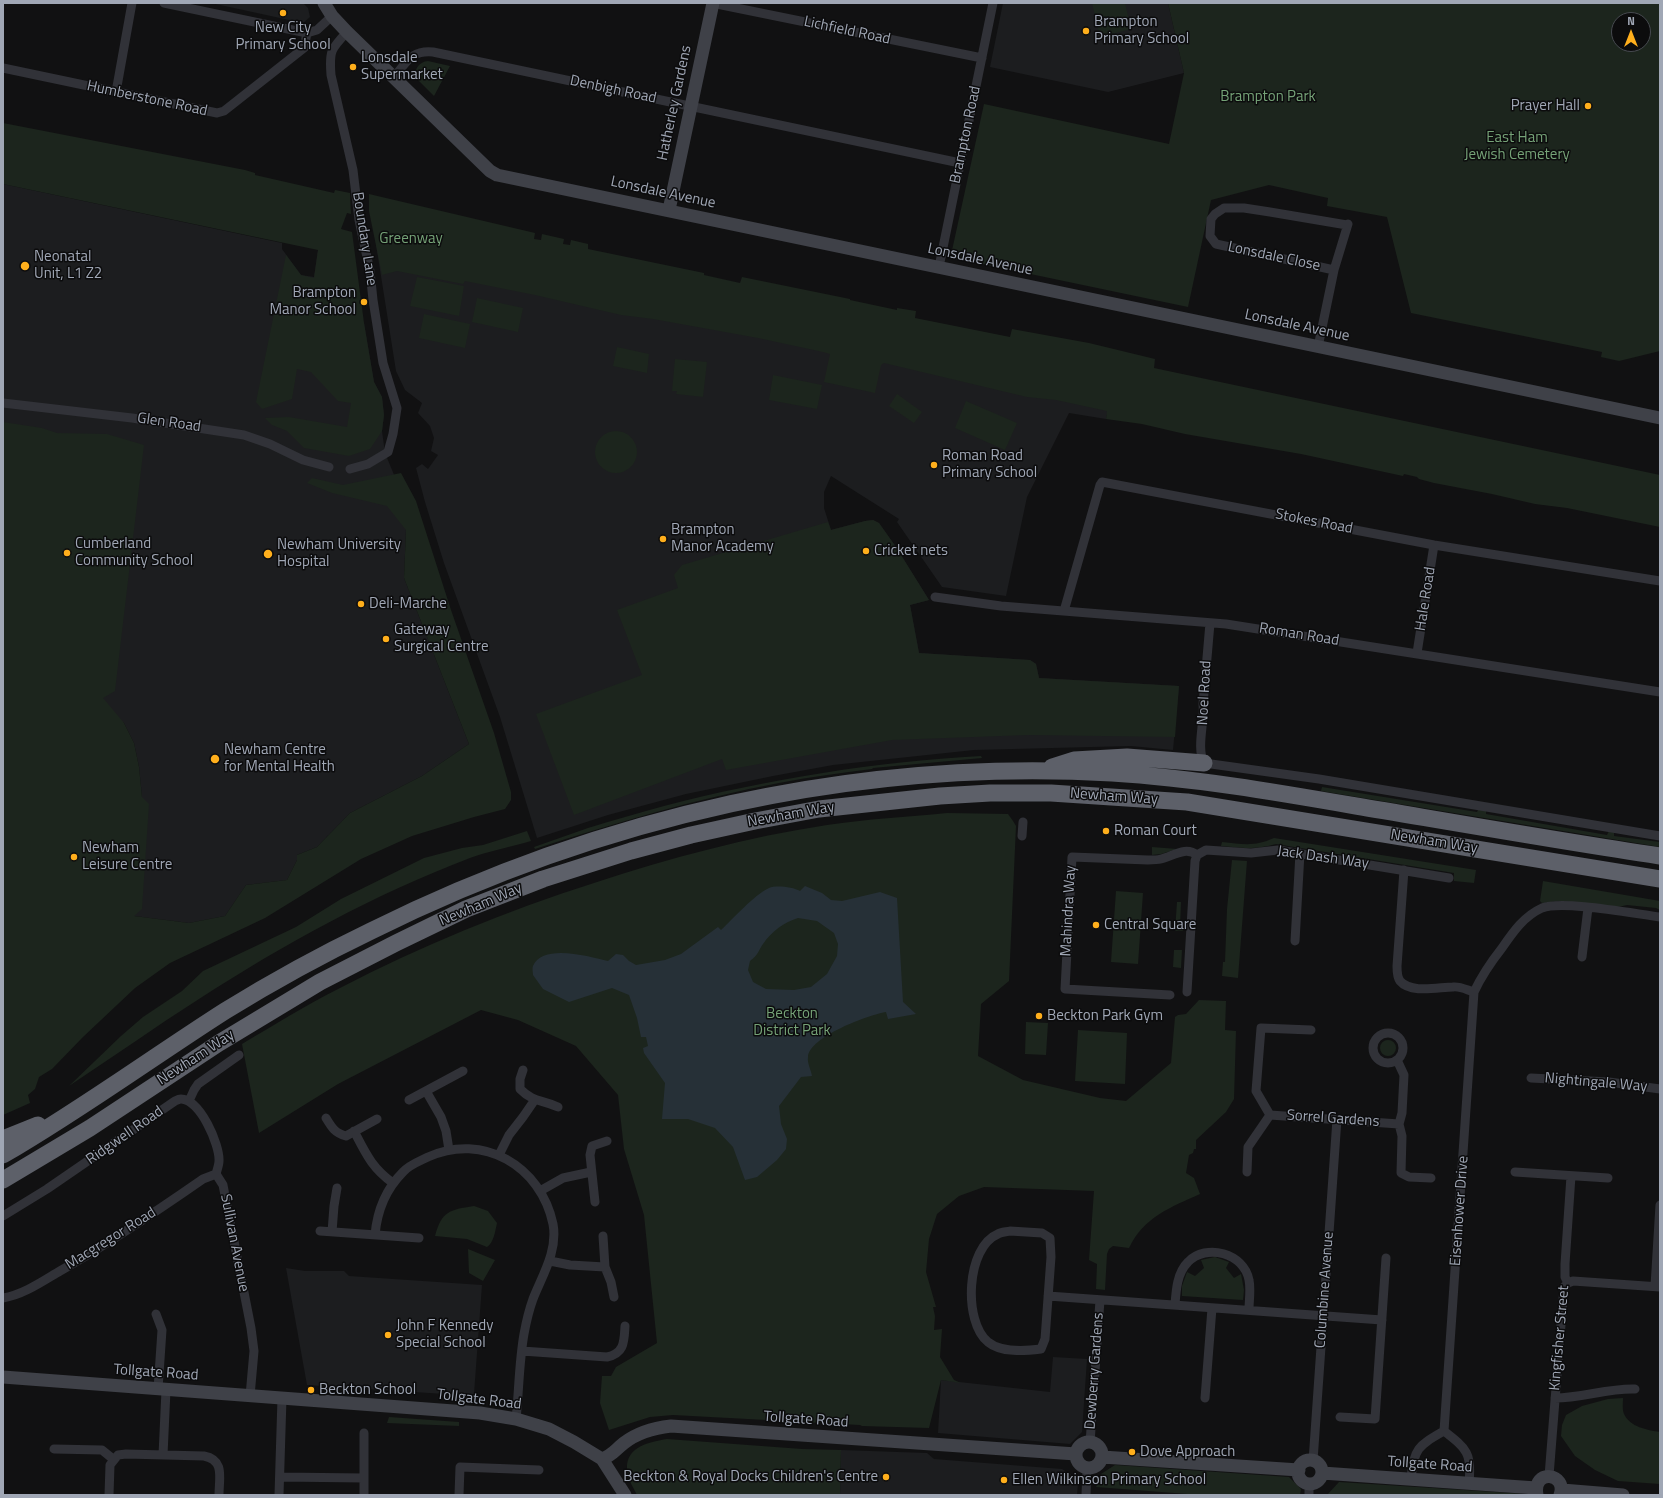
<!DOCTYPE html>
<style>
body{margin:0}
#map{position:relative;width:1663px;height:1498px;overflow:hidden;background:#111112;font-family:"Titillium Web",sans-serif}
canvas{display:block}
.frame{position:absolute;inset:0;border:4px solid #a0a7b5;pointer-events:none}
.north{position:absolute;left:1611px;top:12px;width:40px;height:40px;box-sizing:border-box;background:#0c0c0d;border:1px solid #474a50;border-radius:50%;rotate:0deg;font-size:11px;font-weight:700;line-height:16px;text-align:center;color:#a0a7b5}
.north::after{content:'';display:block;margin:auto;width:14px;height:18px;background:#ffaf1c;clip-path:polygon(50% 0,100% 100%,50% 72%,0 100%)}
</style>
<div id="map">
<canvas width="1663" height="1498"></canvas>
<div class="frame"></div>
<div class="north">N</div>
</div>
<script>
const ctx = document.querySelector('canvas').getContext('2d');
ctx.lineJoin = 'round';
function paint(path, color) {
  ctx.fillStyle = color;
  ctx.fill(path, 'evenodd');
}
function strokePath(path, color, width, dash) {
  ctx.strokeStyle = color;
  ctx.lineWidth = width;
  ctx.lineCap = dash ? 'butt' : 'round';
  ctx.setLineDash(dash || []);
  ctx.stroke(path);
}
function label(font, color, halo, rows, align = 'center') {
  ctx.font = font + ' "Titillium Web",sans-serif';
  ctx.lineWidth = 3;
  ctx.setLineDash([]);
  ctx.textBaseline = 'middle';
  ctx.strokeStyle = halo;
  ctx.fillStyle = color;
  for (const [text, x, y, turn = 0] of rows) {
    ctx.save();
    ctx.translate(x, y);
    ctx.rotate((+turn || 0) * Math.PI / 180);
    ctx.textAlign = isNaN(turn) ? turn : align;
    if (halo) ctx.strokeText(text, 0, 0);
    ctx.fillText(text, 0, 0);
    ctx.restore();
  }
}
paint(new Path2D(`
 M211,3h92l5,5 2,9 -7,6z
 M1003,3h165l16,70 -76,19 -118,-25z
 M3,184l279,59v6l19,26 13,2 4,-27 46,73 10,59 8,15 2,18 -2,16 3,22 22,53 -3,72 65,166 -47,32 -72,37 -33,34 -20,8v5l-10,20 -41,5 -21,31 -36,7 -55,-7 8,-119 -3,-30 -5,-24 -10,-20 -121,-55z
 M375,238l737,154 -6,27 -37,-6 -42,84 -21,99 -64,-9 -45,-65 2,-3 -68,-43 -7,16v16l7,22 34,-9 8,-1 6,3 17,24 33,53 -19,5 9,48 111,7 6,4 3,14 140,8 -6,64 -42,-4 -157,4 -141,15 -60,11 -87,18 -78,21 -71,23 -37,-121 -56,-154 -19,-61 -9,-34 6,-4 6,5 10,-14 -7,-4 3,-13 -4,-12 -12,-13 4,-10 -17,-13 -9,-19z
 M286,1268l19,3h39l5,5 133,9 -8,109 -14,1 -153,-10z
 M1053,1357l34,2 -5,73 -12,12 -132,-11 3,-53 109,12z
 M841,1450l86,3 7,6 128,10 11,7 5,8 -1,11h-237z`), '#1c1d1f');
paint(new Path2D(`
 M1092,3h33l6,26 -31,8z
 M1168,3h492v348l-41,10 -18,-4 1,-5 -191,-39 -24,-96 -60,-11 1,-8 -59,-13 -58,15 -23,107 -234,-49 -3,-3 33,-151 185,40 15,-71zM1619,20h24v24h-24z
 M428,61l22,5 -16,30 -19,-19c0,-9 4,-15 13,-16z
 M3,123l242,47 10,3v2l79,18 1,-3 15,3 1,21 -4,-1 -6,16 11,3 12,91 10,59 8,15 2,18 -2,16 -12,18 -21,7 -45,-8 -17,-17 -15,-6 -7,-7 24,-1 58,10 4,-24 -13,-2 -27,-29 -14,-3 -5,30 -30,10 -6,-7 30,-147 15,20 13,3 4,-28 -315,-66z
 M369,194l166,39 -1,6 7,1 1,-6 22,5 -1,5 7,1 1,-5 17,4v5l116,24v2l36,8 2,-6 108,22v1l47,10v-2l19,3 -1,7 95,19 2,-8 77,14 66,16 -1,9 506,107v52l-93,-19 -32,-4 -43,-10 -58,-11 -15,-4 -2,-2 -13,-3 -1,2 -102,-22 -116,-20 -43,-10 -36,-5 1,-8 -51,-11 -29,-3 -143,-34 -3,2 -6,28 -51,-11 6,-28 -7,-2 -65,-14 -105,-19 -32,-4 -86,-20 -70,-14 -2,3 -66,-13 -15,4 -13,-64z
 M417,277l47,9 -5,30 -49,-10z
 M477,298l46,10 -5,24 -46,-10z
 M424,314l46,10 -5,24 -46,-10z
 M617,347l32,7 -2,19 -34,-7z
 M675,359l32,3 -4,35 -27,-3 1,-3h-5z
 M773,375l49,10 -5,24 -48,-9z
 M897,394l25,18 -8,11 -25,-17z
 M966,401l51,22 -12,27 -50,-22z
 M3,422l39,6 15,5 50,1 37,11 -29,246 -12,7 21,25 10,20 5,24 3,30 7,7 -7,105 -8,7 55,7 36,-7 21,-31 41,-5 10,-20v-5l20,-8 33,-34 72,-37 47,-32 -65,-166 2,-48 -19,-24 -55,-13 -25,-10 5,-5 31,7 58,-12 15,28 35,109 43,123 17,59v8l-6,9 -31,8 -62,19 -51,23 -96,59 -95,45 -35,25 -52,49 -31,32 -13,8 -4,12 -7,6 2,8 -27,12z
 M595 452a21 21 0 1 1 42 0a21 21 0 1 1-42 0Z
 M873,520l6,3 17,24 33,53 -19,5 9,48 111,7 6,4 3,14 140,8 -4,51 -147,-2 -136,5 -166,30 -4,-11 -148,56 -38,-101 106,-39 -25,-65 61,-22 -4,-13 8,-10 146,-43 3,8 34,-9z
 M981,756l1,2 -109,10 -1,1c-31,4 -62,8 -93,14 -84,16 -164,40 -244,66l-1,-2c18,-6 36,-13 54,-19 25,-8 51,-15 76,-22 104,-27 210,-44 317,-50z
 M1322,787l155,25 2,-4 7,1v5l121,21 2,-4 5,1v4l46,6v5l-339,-56z
 M947,813l61,1 5,7 3,5 -7,155 -28,23 -3,52 45,24 77,18 26,3 45,-38 4,-46 3,-2 8,-1 13,-14 27,1 -1,29 11,1 -2,68 -8,13 -30,28v9h-2l-1,4 -4,2 -3,18 8,5 6,16c-29,13 -56,23 -71,54l-16,-2 -4,3 -2,5 -2,36 -9,-1 1,-25 -8,-4 5,-69 -110,-4 -25,9 -22,18 -8,25 -3,33 10,35h-3l2,9 -1,14 8,-1 -2,28 14,23 7,3 -20,-3 -12,48 -67,-2 -2,-1 -187,-10 -23,2 -41,13 -9,-27 2,-27h9l5,-9 41,-24 -13,-128 -20,-66 -6,-54 -42,-49 -58,-26 -37,-10 -143,74 -79,49 -17,-89c32,-19 64,-39 98,-56 81,-42 166,-77 254,-105 76,-25 154,-46 233,-58 40,-6 80,-8 120,-12z
 M527,831l4,10c-21,6 -42,10 -61,17 -95,36 -186,86 -271,141 -44,28 -86,58 -130,87l52,-50 22,-19 39,-26 21,-20 93,-44 45,-28 83,-41 38,-10 21,-3z
 M1274,838l202,32 -2,13 -20,-2v-8l-178,-29c-22,6 -33,4 -55,2l1,-4c21,2 32,5 52,-4z
 M1152,847l25,2 -16,5 -9,1z
 M1232,860l15,1 -9,117 -16,-2 1,-14h2l2,-53z
 M1543,881l117,20v9l-4,-2 -29,-3 -9,2 -58,-6 -18,2 -2,-2z
 M1116,891l27,2 -5,71 -27,-2z
 M1177,902h4l-1,25 4,4h-9z
 M1174,950h8l-1,18 -8,-1z
 M1026,1022l22,1 -2,32 -21,-1z
 M1078,1030l49,3 -2,51 -50,-3z
 M1380 1048a8 8 0 1 1 16 0a8 8 0 1 1-16 0Z
 M474,1206l14,5 9,12c-2,9 -3,19 -10,24l-20,-8 -32,-3c7,-25 14,-26 39,-30z
 M468,1249l27,11 -12,21 -14,-8z
 M1215,1257l14,5 -3,6 8,10 7,-4 3,16 -1,10 -61,-4v-10l5,-14 8,4 9,-8 -3,-8z
 M1623,1398c0,5 -1,11 1,16 6,13 23,16 36,18v52l-42,-3 -23,-11 -20,-14 -14,-20 1,-11 4,-10 16,-9 26,-7z
 M389,1417l70,5v4l-72,-3z
 M667,1439l135,10 39,1 -1,45h-203c-4,-8 -10,-17 -10,-26 -1,-23 23,-27 40,-30z
 M1115,1465l174,12 12,12 -1,6h-100l-104,-8 5,-13z
 M1339,1482l187,12 1,1h-200z`), '#1c251d');
paint(new Path2D(`
 M805,886l17,7 9,7 11,1 38,-9 17,6 6,104 13,12 -28,5 -2,-7c-18,3 -77,25 -78,45 -1,6 3,13 4,19l-11,1 -22,29 2,18 6,15 -1,10 -9,11 -20,17 -12,3 -12,-33 -18,-19 -27,-9h-26l3,-36 -21,-30 -1,-5 5,-2 -2,-9h-5l-4,-19 -8,-23 -17,-7 -43,14 -26,-13 -10,-14c0,-2 -1,-7 0,-9 10,-23 57,-9 75,-5l8,-7 7,1 6,6 7,4 29,-5 16,-6 37,-27 3,3c13,-12 33,-35 48,-42 7,-3 24,-1 31,3zM798,918l19,3 17,12 4,11 -1,12 -10,18 -16,13 -17,3 -28,-1 -13,-7 -5,-12 2,-9c9,-7 7,-8 13,-17 9,-13 20,-21 35,-26z`), '#263037');
strokePath(new Path2D(`
 M164,3l143,30 10,-3 15,-14
 M712,3l270,55
 M347,32c-16,17 -18,19 -16,43l22,95 6,50 11,51 3,29 10,63 14,45 -4,26 -5,18 -20,12 -18,5
 M3,68l214,45 7,-2 80,-63 3,-15
 M394,77c13,-15 17,-27 39,-25l527,111
 M116,92l16,-89
 M939,267l54,-264
 M1334,270l-118,-26 -6,-8 1,-17 4,-5 9,-6h20l26,4 77,13
 M1318,347l16,-77 14,-46
 M3,403l129,15 112,17 26,9 33,16 26,7
 M935,597l66,9 225,18 434,68
 M1064,611l36,-126 2,-3 332,63 226,36
 M1210,623l-7,81c2,18 -7,43 1,59l115,16 341,57
 M1417,653l17,-108
 M1022,836l1,-14
 M1197,855l9,-5 45,3 27,-3 171,28
 M1404,870l-7,96c0,4 0,11 3,15 11,13 39,6 53,6 7,-1 14,3 21,5
 M1295,941l5,-88
 M1582,957l6,-49
 M1187,992l8,-131 2,-6
 M1170,995l-105,-6 7,-132 76,3c4,0 9,0 13,-1 12,-3 25,-13 36,-4
 M1311,1030l-50,-2 -5,63 14,24 129,9 3,-11 2,-38 -7,-15
 M1373 1048a15 15 0 1 1 30 0a15 15 0 1 1-30 0Z
 M523,1070l-3,9v10c14,14 21,10 38,18
 M1531,1078l78,4 51,7
 M426,1091l15,26 5,14 3,19
 M409,1100l54,-29
 M189,1101l5,-11 4,-6 41,-29
 M326,1118c6,10 9,15 20,18l31,-17
 M1399,1124l3,12 -1,37 8,4 22,1
 M354,1131c12,23 18,37 39,52
 M499,1155l10,-20 14,-18 11,-16
 M1247,1172l1,-25 22,-32
 M1515,1172l93,6
 M540,1191l23,-13 28,-6
 M595,1202l-5,-47 2,-9 15,-5
 M3,1216l44,-27 128,-88c2,-1 4,-2 6,-2 19,0 39,46 38,62 0,4 -2,9 -3,13l7,11 28,143 3,23 -4,45
 M320,1231l99,7
 M1010,1231l32,2 8,5 1,19 -6,82 -4,10c-16,2 -40,4 -53,-7 -25,-20 -22,-95 10,-108 3,-2 8,-2 12,-3z
 M332,1232l2,-26 3,-18
 M375,1235c2,-23 11,-46 28,-63 6,-7 17,-11 25,-15 55,-25 113,9 125,67 5,27 -11,52 -20,75 -4,11 -7,24 -9,35 -5,28 -5,57 -8,85
 M603,1236l2,31 6,15 3,15
 M550,1261l20,4 35,2
 M1568,1283l-3,-6v-13l6,-88
 M1568,1283l5,-2 87,6
 M1655,1286l5,-81
 M1048,1296l334,24
 M3,1298c20,-3 40,-17 57,-27 50,-28 97,-60 143,-92l13,-5
 M1175,1305c1,-15 2,-32 13,-43 18,-19 56,-9 61,18 2,9 0,21 0,30
 M156,1314l6,16 -4,59
 M522,1351l85,6c18,-4 17,-16 18,-31
 M1205,1398l7,-90
 M1555,1398c27,0 53,-10 80,-9
 M1340,1417l35,2 11,-161
 M1444,1431l30,-439c8,-17 17,-30 28,-44 11,-16 22,-32 40,-40 21,-8 93,6 118,9
 M1444,1431c23,18 28,22 25,52
 M1090,1443l10,-143
 M54,1449l48,1 11,9
 M163,1455l3,-65
 M1313,1461l24,-342
 M1549,1476l15,-189 4,-4
 M280,1477l84,1
 M1411,1479c3,-31 7,-33 33,-48
 M109,1495l1,-30 8,-10 8,-1 78,2c21,4 15,22 15,39
 M279,1495l3,-97
 M364,1495v-62
 M459,1495l1,-28 79,3
 M1086,1495l1,-27
 M1309,1495v-11`), '#313238', 9);
strokePath(new Path2D(`
 M324,3l8,13 15,16 143,139 7,4 1163,243
 M669,210l44,-207
 M3,1377l477,36 36,6 33,10 25,13 28,17 23,36
 M1076 1455a13 13 0 1 1 26 0a13 13 0 1 1-26 0Z
 M1102,1457l197,13
 M602,1459c11,-4 13,-9 22,-16 14,-11 30,-15 47,-17l405,28
 M1298 1472a12 12 0 1 1 24 0a12 12 0 1 1-24 0Z
 M1322,1473l214,15
 M1562,1490l61,5
 M1537,1495c-5,-27 31,-22 23,0`), '#3f4148', 13);
strokePath(new Path2D(`
 M1052,767l22,-7 53,-3 77,6
 M3,1139l35,-14
 M3,1155c76,-44 147,-96 222,-144 47,-29 96,-56 146,-80 229,-114 485,-173 741,-158 82,5 163,19 244,33 101,17 203,35 304,50
 M3,1180l87,-52 129,-85 101,-61 76,-39 70,-34 77,-30 88,-28 60,-16 64,-14 64,-12 121,-13 50,-3h61l136,9 473,77`), '#5d6069', 17);
for (const [x, y, r, color] of [
 [283,13,4,"#ffaf1c"],
 [1086,31,4,"#ffaf1c"],
 [353,67,4,"#ffaf1c"],
 [1588,106,4,"#ffaf1c"],
 [25,266,5,"#ffaf1c"],
 [364,302,4,"#ffaf1c"],
 [934,465,4,"#ffaf1c"],
 [663,539,4,"#ffaf1c"],
 [866,551,4,"#ffaf1c"],
 [67,553,4,"#ffaf1c"],
 [268,554,5,"#ffaf1c"],
 [361,604,4,"#ffaf1c"],
 [386,639,4,"#ffaf1c"],
 [215,759,5,"#ffaf1c"],
 [1106,831,4,"#ffaf1c"],
 [74,857,4,"#ffaf1c"],
 [1096,925,4,"#ffaf1c"],
 [1039,1016,4,"#ffaf1c"],
 [388,1335,4,"#ffaf1c"],
 [311,1390,4,"#ffaf1c"],
 [1132,1452,4,"#ffaf1c"],
 [886,1477,4,"#ffaf1c"],
 [1004,1480,4,"#ffaf1c"]
]) {
  const dot = new Path2D();
  dot.arc(x, y, r, 0, 2 * Math.PI);
  ctx.fillStyle = color;
  ctx.fill(dot);
  strokePath(dot, '#0c0c0d', 1.5);
}
label('15px', '#a0a7b5', '#0c0c0d', [
 ["Brampton",1094,22],
 ["Primary School",1094,39],
 ["New City",283,28,"center"],
 ["Primary School",283,45,"center"],
 ["Lonsdale",361,58],
 ["Supermarket",361,75],
 ["Prayer Hall",1580,106,"right"],
 ["Neonatal",34,257],
 ["Unit, L1 Z2",34,274],
 ["Brampton",356,293,"right"],
 ["Manor School",356,310,"right"],
 ["Roman Road",942,456],
 ["Primary School",942,473],
 ["Brampton",671,530],
 ["Manor Academy",671,547],
 ["Cumberland",75,544],
 ["Community School",75,561],
 ["Newham University",277,545],
 ["Hospital",277,562],
 ["Cricket nets",874,551],
 ["Deli-Marche",369,604],
 ["Gateway",394,630],
 ["Surgical Centre",394,647],
 ["Newham Centre",224,750],
 ["for Mental Health",224,767],
 ["Roman Court",1114,831],
 ["Newham",82,848],
 ["Leisure Centre",82,865],
 ["Central Square",1104,925],
 ["Beckton Park Gym",1047,1016],
 ["John F Kennedy",396,1326],
 ["Special School",396,1343],
 ["Beckton School",319,1390],
 ["Dove Approach",1140,1452],
 ["Beckton & Royal Docks Children's Centre",878,1477,"right"],
 ["Ellen Wilkinson Primary School",1012,1480]
], 'left');
label('15px', '#a0a7b5', '#0c0c0d', [
 ["Lichfield Road",847,31,12],
 ["Denbigh Road",613,90,12],
 ["Humberstone Road",147,99,12],
 ["Hatherley Gardens",675,103,-78],
 ["Brampton Road",966,135,-78],
 ["Lonsdale Avenue",663,193,12],
 ["Boundary Lane",364,239,81],
 ["Lonsdale Close",1274,257,12],
 ["Lonsdale Avenue",980,260,12],
 ["Lonsdale Avenue",1297,326,12],
 ["Glen Road",169,423,8],
 ["Stokes Road",1314,522,11],
 ["Hale Road",1426,599,-81],
 ["Roman Road",1299,635,9],
 ["Noel Road",1205,693,-87],
 ["Newham Way",1114,797,4],
 ["Newham Way",791,815,-10],
 ["Newham Way",1434,842,9],
 ["Jack Dash Way",1323,858,8],
 ["Newham Way",481,905,-23],
 ["Mahindra Way",1069,911,-87],
 ["Newham Way",196,1058,-33],
 ["Nightingale Way",1596,1083,5],
 ["Sorrel Gardens",1333,1119,4],
 ["Ridgwell Road",125,1136,-35],
 ["Eisenhower Drive",1460,1211,-86],
 ["Macgregor Road",111,1239,-32],
 ["Sullivan Avenue",234,1243,79],
 ["Columbine Avenue",1325,1290,-86],
 ["Kingfisher Street",1560,1338,-85],
 ["Dewberry Gardens",1095,1371,-86],
 ["Tollgate Road",156,1373,4],
 ["Tollgate Road",479,1400,7],
 ["Tollgate Road",806,1420,4],
 ["Tollgate Road",1430,1465,4]
]);
label('15px', '#75a277', '#0c0c0d', [
 ["Brampton Park",1268,97],
 ["East Ham",1517,138],
 ["Jewish Cemetery",1517,155],
 ["Greenway",411,239],
 ["Beckton",792,1014],
 ["District Park",792,1031]
]);
</script>
